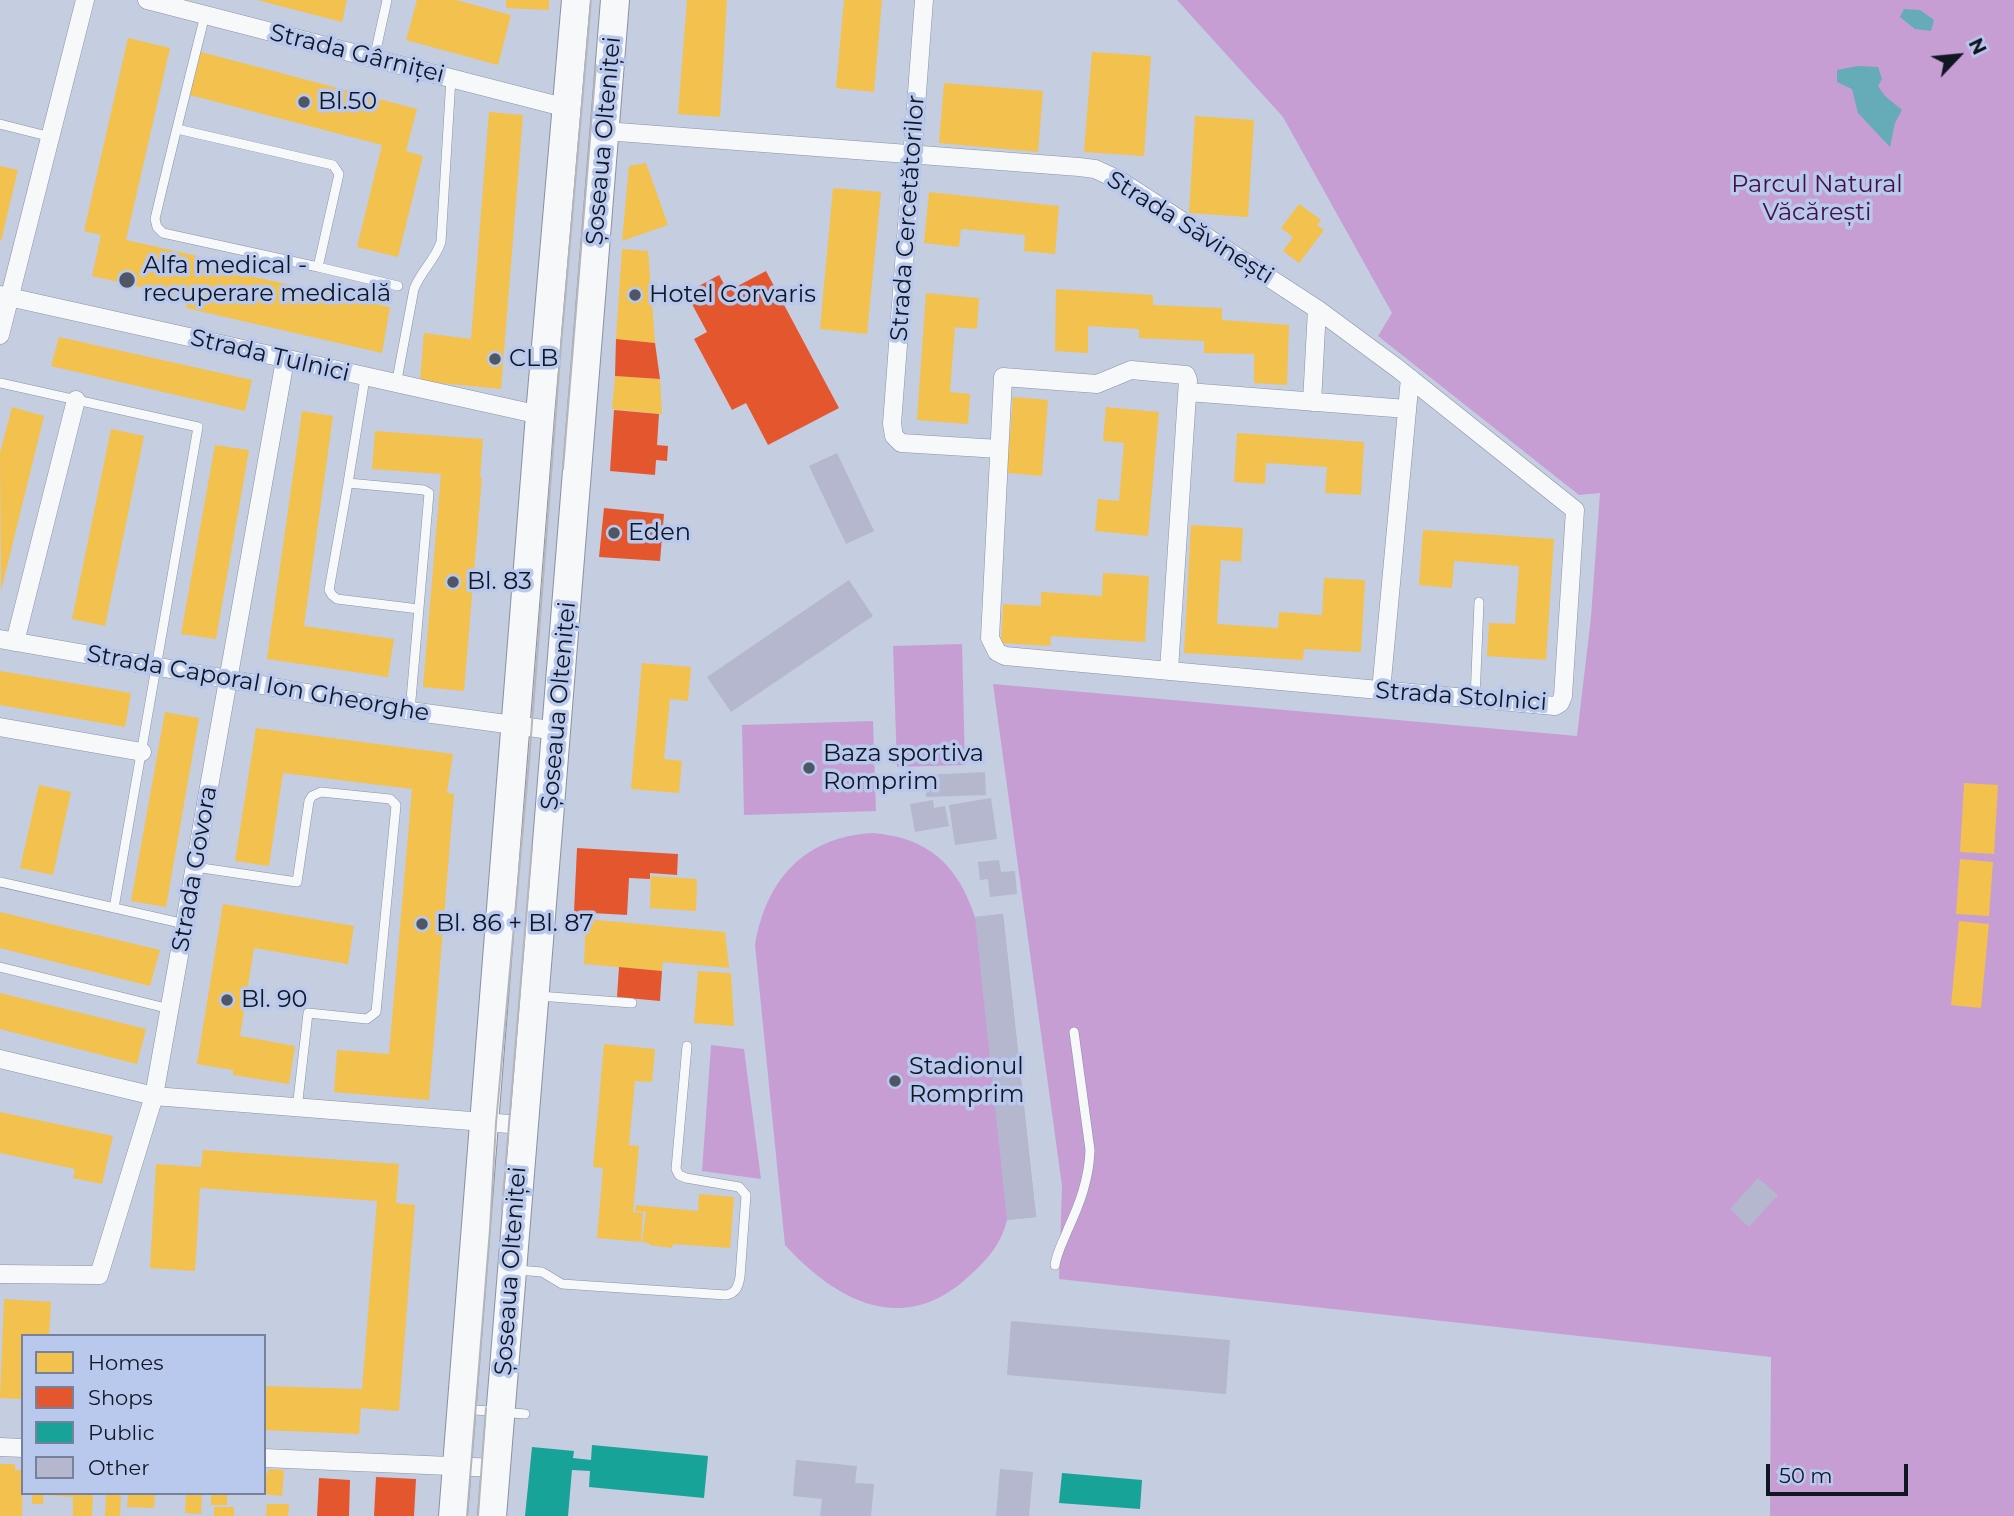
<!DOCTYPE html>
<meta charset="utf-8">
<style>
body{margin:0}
#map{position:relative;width:2014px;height:1516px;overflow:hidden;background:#c5cde1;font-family:Montserrat,sans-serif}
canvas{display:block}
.legend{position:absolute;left:21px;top:1334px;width:245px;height:161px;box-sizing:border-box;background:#b9c9ed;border:2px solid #76819c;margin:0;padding:9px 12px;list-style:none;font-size:21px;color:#111623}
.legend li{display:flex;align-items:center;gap:14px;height:35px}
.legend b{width:35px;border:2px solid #76819c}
.north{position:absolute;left:1923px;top:21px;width:70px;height:70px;-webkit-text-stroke:5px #b9c9ed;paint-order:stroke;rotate:64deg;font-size:19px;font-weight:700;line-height:28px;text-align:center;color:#111623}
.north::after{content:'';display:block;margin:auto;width:24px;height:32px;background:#111623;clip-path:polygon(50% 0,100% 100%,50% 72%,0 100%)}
.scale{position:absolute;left:1766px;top:1464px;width:142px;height:32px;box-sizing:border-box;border:4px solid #111623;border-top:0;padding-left:9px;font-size:21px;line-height:24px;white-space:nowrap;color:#111623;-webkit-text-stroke:5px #b9c9ed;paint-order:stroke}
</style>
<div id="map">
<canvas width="2014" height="1516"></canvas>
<ul class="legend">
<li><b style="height:19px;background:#f2c14e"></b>Homes</li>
<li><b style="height:19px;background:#e4572e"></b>Shops</li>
<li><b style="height:19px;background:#17a398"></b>Public</li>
<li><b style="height:19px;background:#b5b7cf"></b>Other</li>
</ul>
<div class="north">N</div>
<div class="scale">50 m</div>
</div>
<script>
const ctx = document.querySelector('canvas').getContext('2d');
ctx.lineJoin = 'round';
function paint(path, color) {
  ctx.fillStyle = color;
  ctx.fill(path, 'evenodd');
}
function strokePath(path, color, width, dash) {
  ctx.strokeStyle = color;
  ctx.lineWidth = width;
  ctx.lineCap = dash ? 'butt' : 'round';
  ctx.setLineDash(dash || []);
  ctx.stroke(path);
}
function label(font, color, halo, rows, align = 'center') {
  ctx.font = font + ' Montserrat,sans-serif';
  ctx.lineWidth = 7;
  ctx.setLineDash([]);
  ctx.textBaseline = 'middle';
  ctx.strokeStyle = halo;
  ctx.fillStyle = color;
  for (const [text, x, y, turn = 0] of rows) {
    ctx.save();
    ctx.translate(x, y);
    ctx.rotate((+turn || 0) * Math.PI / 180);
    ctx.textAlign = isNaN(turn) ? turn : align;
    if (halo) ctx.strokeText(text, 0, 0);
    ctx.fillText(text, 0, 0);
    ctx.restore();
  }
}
paint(new Path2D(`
 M1177,0h837v1516h-244l1,-159 -712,-78 3,-93 -69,-502 584,52 14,-119 9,-124 -21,2 -201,-159 14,-23 -109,-196z
 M962,644l3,121 -68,2 -4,-121z
 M873,721l3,90 -132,4 -2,-90z
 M872,833c56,4 86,32 103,84l28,-3 33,303 -29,3c-6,25 -21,41 -39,57 -65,60 -132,24 -183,-32l-30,-300c11,-65 49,-108 117,-112z
 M711,1045l33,4 17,130 -59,-8z`), '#c69ed4');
paint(new Path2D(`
 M1904,9l16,1 14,10 -3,11 -16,-2 -15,-12z
 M1858,66l20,1 4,12 -4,7 7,10 17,14 -7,13 -5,24 -32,-34 -6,-24 -15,-7v-12z`), '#66abb8');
paint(new Path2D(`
 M257,0h90l-5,22z
 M417,0h39l55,15 -13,50 -92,-25z
 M506,0h43v10l-43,-2z
 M687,0h40l-7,117 -42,-3z
 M844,0h38l-8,92 -38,-4z
 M128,38l42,10 -44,192 71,16 -1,8 194,43 -8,46 -196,-45 2,-10 -96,-22 9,-41 -17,-4z
 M201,52l216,57 -11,42 17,5 -25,101 -41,-10 25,-102 -192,-50z
 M1092,52l59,4 -7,100 -60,-4z
 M944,83l99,8 -5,61 -99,-9z
 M489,112l34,3 -22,274 -81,-8 4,-48 47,6z
 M1195,116l59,4 -6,97 -59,-4z
 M646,163l22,62 -46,16 7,-75z
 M0,166l18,4 -17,71 -1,-1z
 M833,188l48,4 -14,142 -47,-5z
 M929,192l130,14 -4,48 -31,-3 1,-16 -64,-6 -2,18 -35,-4z
 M1299,204l22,16 -4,5 7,5 -25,33 -16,-12 10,-14 -12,-9z
 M622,249l26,2 7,92 -39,-4z
 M1056,289l97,6v10l69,3v12l67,5 -2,60 -33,-2v-29l-50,-1v-12l-65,-3v-9l-51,-3v27l-33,-2z
 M926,293l53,5 -2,31 -22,-2 -5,65 20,2 -2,30 -51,-4z
 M59,337l193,43 -7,31 -194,-45z
 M615,376l45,3 2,35 -50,-5z
 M1013,397l35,3 -6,76 -35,-3z
 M12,407l32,9 -43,175 -1,-138z
 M1106,407l53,5 -11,124 -53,-5 3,-32 21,2 5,-58 -21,-2z
 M302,411l31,5 -29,210 90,13 -6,38 -121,-18z
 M111,429l33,7 -39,190 -33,-7z
 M375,431l108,8 -3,38h2l-18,214 -41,-4 18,-213 -69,-5z
 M1237,433l127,9 -3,53 -36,-2 2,-26 -61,-4 -1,21 -31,-2z
 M215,445l34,5 -33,189 -35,-5z
 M1191,525l52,3 -2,34 -20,-2 -4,64 61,4 1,-16 43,3 2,-37 41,2 -4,72 -57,-3 -1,11 -119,-7z
 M1423,530l131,9 -8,121 -59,-4 2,-33 26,1 4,-58 -65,-5 -2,27 -33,-3z
 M1103,573l46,3 -4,66 -94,-6 -1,10 -49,-3 2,-39 38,2v-14l61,4z
 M642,663l49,4 -3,34 -18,-2 -6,60 18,2 -3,32 -48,-4z
 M0,671l131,22 -6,34 -125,-22z
 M165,712l34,6 -33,189 -35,-6z
 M256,728l197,26 -6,39 7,1 -25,306 -95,-8 3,-42 52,4 23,-265 -129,-16 -14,93 -34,-5z
 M1964,783l34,2 -4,69 -34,-2z
 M39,785l32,7 -18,83 -33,-7z
 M1960,859l33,3 -4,54 -33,-2z
 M651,876l46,3 -1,32 -46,-3z
 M223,904l131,22 -6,38 -94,-16 -14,88 55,10 -6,38 -56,-9v-5l-36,-6z
 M0,912l160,38 -10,36 -150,-38z
 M586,919l139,13 4,36 -66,-6 -1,9 -78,-7z
 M1959,921l30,3 -8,84 -30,-3z
 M698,971l33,2 3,53 -40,-3z
 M0,993l146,36 -9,35 -137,-35z
 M604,1044l51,5 -3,33 -17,-1 -6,64 10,1 -6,66 10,1 -2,29 -44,-4 6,-70 -10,-1z
 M0,1112l113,24 -11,48 -29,-6 2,-9 -75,-16z
 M203,1150l196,14 -3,39 19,2 -16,206 -38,-3 -2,26 -95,-4v-44l98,3 15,-188 -177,-13 -5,83 -45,-3 6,-104 45,3z
 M699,1194l35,3 -4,51 -57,-4 -1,4 -23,-3v-2l-7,-1 4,-30 -11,-1 1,-6 62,6z
 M4,1299l47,3 -2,34h-26v63l-23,-1z
 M0,1464h15v6h8l-1,46h-22z
 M269,1469l15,1 -2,26 -18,-2v-21h4z
 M32,1493h12l-1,11h-11z
 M45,1493h48l-1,23h-19v-19l-28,-2z
 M106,1493h15l-1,23h-15z
 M128,1493h27l-1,15 -27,-1z
 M186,1493h16l-1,21 -16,-1z
 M211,1493h16v12h-16z
 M267,1504h22l-1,12h-22z
 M214,1507h20v9h-20z`), '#f2c14e');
paint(new Path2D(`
 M766,271l73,137 -71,37 -22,-42 -14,7 -38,-71 13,-7 -21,-39 33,-18 9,16z
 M616,339l39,4 5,36 -45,-3z
 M614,410l45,4 -2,31 11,1 -1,15 -11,-1 -1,15 -45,-4z
 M604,508l60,6 -4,47 -61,-4z
 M577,848l101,6 -1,21 -27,-2v6l-21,-1 -2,37 -53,-3z
 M619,967l43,4 -2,30 -43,-4z
 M376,1477l40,2 -2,37h-40z
 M319,1478l31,2 -1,36h-32z`), '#e4572e');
paint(new Path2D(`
 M592,1445l116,11 -4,42 -115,-11 1,-16 -18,-1 -4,46h-43l7,-69 42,4 -1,7 18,2z
 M1062,1473l80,7 -2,29 -81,-6z`), '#17a398');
paint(new Path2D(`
 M837,453l37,78 -28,13 -37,-78z
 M849,580l24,36 -142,96 -24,-35z
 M985,772l1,23 -60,2 -1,-22z
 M991,798l6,41 -42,6 -6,-40z
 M933,800l1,8 11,-2 4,20 -34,6 -5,-28z
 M999,860l2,12 14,-1 2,23 -27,3 -2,-18 -8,1 -2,-18z
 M1003,914l33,303 -29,3 -32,-303z
 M1758,1178l20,17 -29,32 -19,-18z
 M1011,1321l219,19 -4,54 -219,-19z
 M796,1460l61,6 -2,17 19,1 -3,32h-51l2,-17 -29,-3z
 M1000,1469l33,3 -4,44h-33z`), '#b5b7cf');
const service = new Path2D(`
 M374,59l13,-59
 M0,124l51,13
 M177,129l156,36 6,9 -21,93 -155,-34 -6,-6 -2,-8c16,-68 33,-136 50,-204
 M318,267l80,19
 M365,378l-17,105 76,7 5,3 -19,218
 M0,383l198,44 -84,481
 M396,385l18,-96c7,-18 21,-29 27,-47l10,-164
 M348,483l-19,107 3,5 5,4 82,10
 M1475,699l4,-97
 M195,867l102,15 12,-81 3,-5 9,-4 69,7 6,6 -20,207 -9,7 -59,-6 -11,96
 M0,882l185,42
 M0,967l170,42
 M539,996l93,7
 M1055,1265c2,-13 8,-23 13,-36 12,-26 21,-50 22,-79l-16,-118
 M517,1270l25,2 20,12 164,11c10,-2 12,-8 14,-18l6,-82 -7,-8 -53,-9 -7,-3 -3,-6 11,-123
 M463,1409l62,5`);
const minor = new Path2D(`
 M147,0l420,108
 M924,0l-32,424 2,12 7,7 98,6
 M605,131l474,36 16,2 24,11 198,129 80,59 178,142 -12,186 -3,7 -5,3 -550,-50 -8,-4 -7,-14 13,-261 94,7 34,-14 55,5 2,5 -19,290
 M0,295l540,120
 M0,335l85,-335
 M1188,392l219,17
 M1312,402l5,-93
 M0,639l410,72 148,20
 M15,642l61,-242
 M1381,691l29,-313
 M0,727l142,25
 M0,1059l154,37 368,29
 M0,1274l99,1 55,-179 131,-736
 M0,1447l23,1
 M264,1458l232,10`);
const primary = new Path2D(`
 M453,1516l87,-1101 36,-415
 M492,1516c41,-505 83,-1011 123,-1516`);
strokePath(service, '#8b91a0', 10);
strokePath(minor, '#8b91a0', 19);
strokePath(primary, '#8b91a0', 30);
strokePath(service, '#f6f8fa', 9);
strokePath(minor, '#f6f8fa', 18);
strokePath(primary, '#f6f8fa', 28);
strokePath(new Path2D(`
 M563,469l33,-404
 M502,1209l30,-363
 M467,1516l23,-287 6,-106 33,-361 32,-416 30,-346
 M478,1516l8,-108`), '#b4b6bc', 2);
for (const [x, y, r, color] of [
 [304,102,7,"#505666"],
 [127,280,9,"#505666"],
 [635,295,7,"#505666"],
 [495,359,7,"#505666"],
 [614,533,7,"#505666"],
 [453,582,7,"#505666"],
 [809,768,7,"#505666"],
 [422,924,7,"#505666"],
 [227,1000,7,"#505666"],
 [895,1081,7,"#505666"]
]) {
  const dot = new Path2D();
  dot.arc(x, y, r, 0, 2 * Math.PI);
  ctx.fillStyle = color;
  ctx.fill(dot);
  strokePath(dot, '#b9c9ed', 2.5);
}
label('24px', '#111623', '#b9c9ed', [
 ["Strada Gârniței",357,54,14],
 ["Șoseaua Olteniței",604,141,-85],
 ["Strada Cercetătorilor",908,218,-86],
 ["Strada Săvinești",1190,228,32],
 ["Strada Tulnici",270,356,13],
 ["Strada Caporal Ion Gheorghe",258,684,10],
 ["Strada Stolnici",1461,697,4],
 ["Șoseaua Olteniței",559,706,-85],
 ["Strada Govora",195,869,-80],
 ["Șoseaua Olteniței",511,1271,-86]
]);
label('24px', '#111623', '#b9c9ed', [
 ["Bl.50",318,102],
 ["Alfa medical -",143,266],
 ["recuperare medicală",143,294],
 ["Hotel Corvaris",649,295],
 ["CLB",509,359],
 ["Eden",628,533],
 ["Bl. 83",467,582],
 ["Baza sportiva",823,754],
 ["Romprim",823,782],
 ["Bl. 86 + Bl. 87",436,924],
 ["Bl. 90",241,1000],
 ["Stadionul",909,1067],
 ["Romprim",909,1095]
], 'left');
label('24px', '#431046', '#b9c9ed', [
 ["Parcul Natural",1817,185],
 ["Văcărești",1817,213]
]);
</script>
